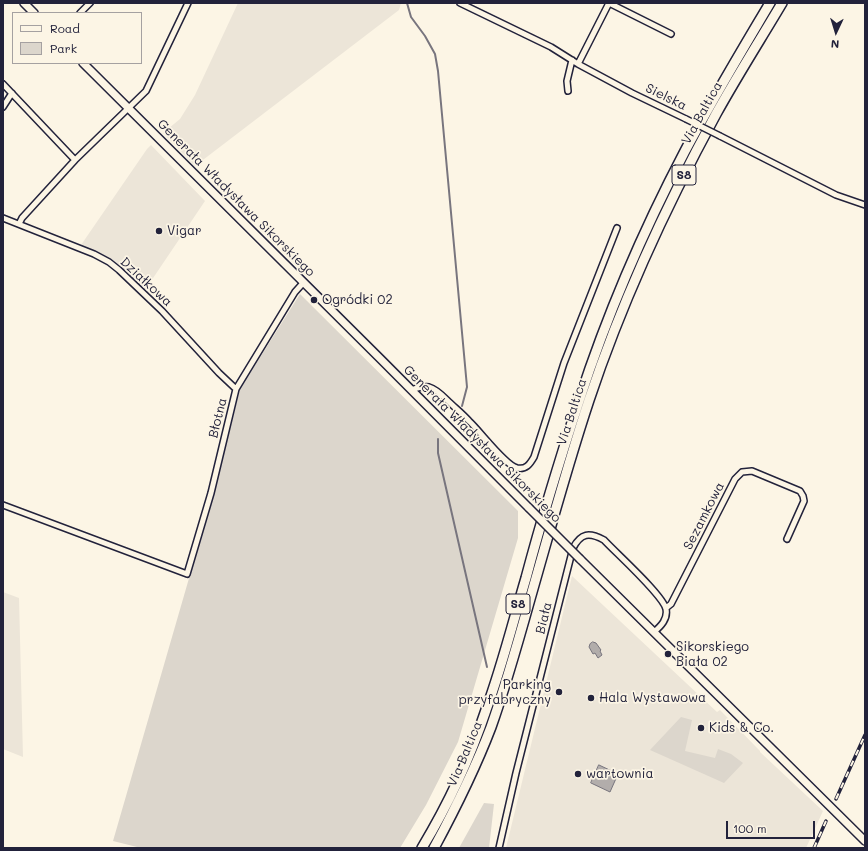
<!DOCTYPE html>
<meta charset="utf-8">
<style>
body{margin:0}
#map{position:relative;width:868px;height:851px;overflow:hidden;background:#fcf5e5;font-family:Mali,sans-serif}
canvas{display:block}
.frame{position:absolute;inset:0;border:4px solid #22223b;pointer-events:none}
.legend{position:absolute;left:12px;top:12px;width:130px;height:52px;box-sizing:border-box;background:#fcf5e5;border:1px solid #a5a1a1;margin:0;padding:5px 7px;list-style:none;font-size:12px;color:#22223b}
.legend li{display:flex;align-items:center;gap:8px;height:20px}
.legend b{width:20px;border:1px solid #a5a1a1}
.north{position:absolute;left:816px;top:12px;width:40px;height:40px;-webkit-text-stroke:3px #fcf5e5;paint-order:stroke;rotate:184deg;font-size:11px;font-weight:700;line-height:16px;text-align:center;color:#22223b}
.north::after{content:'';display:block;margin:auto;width:14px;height:18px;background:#22223b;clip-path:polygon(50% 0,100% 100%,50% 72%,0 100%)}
.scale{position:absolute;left:726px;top:821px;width:89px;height:18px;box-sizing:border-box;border:2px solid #22223b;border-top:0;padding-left:5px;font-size:12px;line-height:14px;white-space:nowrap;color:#22223b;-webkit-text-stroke:3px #fcf5e5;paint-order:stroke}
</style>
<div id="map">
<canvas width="868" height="851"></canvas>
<div class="frame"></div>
<ul class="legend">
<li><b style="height:5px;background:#fcf5e5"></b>Road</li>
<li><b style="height:11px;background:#dcd6cc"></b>Park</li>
</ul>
<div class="north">N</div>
<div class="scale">100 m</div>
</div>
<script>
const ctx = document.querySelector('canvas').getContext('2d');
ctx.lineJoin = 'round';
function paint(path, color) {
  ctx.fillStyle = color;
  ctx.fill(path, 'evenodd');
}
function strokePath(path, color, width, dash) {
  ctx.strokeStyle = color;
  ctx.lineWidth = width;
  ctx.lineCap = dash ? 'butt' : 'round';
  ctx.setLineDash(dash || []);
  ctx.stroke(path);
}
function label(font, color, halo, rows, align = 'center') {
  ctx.font = font + ' Mali,sans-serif';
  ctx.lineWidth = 3.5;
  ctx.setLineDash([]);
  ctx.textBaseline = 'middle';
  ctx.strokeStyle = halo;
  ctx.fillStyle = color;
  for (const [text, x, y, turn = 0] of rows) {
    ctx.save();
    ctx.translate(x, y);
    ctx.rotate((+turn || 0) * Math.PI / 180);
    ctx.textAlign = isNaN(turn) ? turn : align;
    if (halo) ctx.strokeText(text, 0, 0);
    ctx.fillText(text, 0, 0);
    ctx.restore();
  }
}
paint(new Path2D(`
 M238,3h163l-2,7 -204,156 -32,-33 17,-14 15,-24z
 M151,145l54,56 -60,89 -32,-28 -32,-17 66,-96z
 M572,576l145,136 3,-2 40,41v1l63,59 -17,37h-300z
 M3,592l16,6 4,159 -20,-8z`), '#ece5d8');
paint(new Path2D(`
 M300,294l218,217v27l-60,204 -32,63 -26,43h-259l-28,-7 105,-363 22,-89z
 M681,717l11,3 -7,31 30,7 3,-9 13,5 12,9 -19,20 -74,-33z
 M484,803l10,1 -5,44h-30z`), '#dcd6cc');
const water = new Path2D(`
 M593,642l3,1 5,7 -1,1 2,4 -4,3 -3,-5 -2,1 -4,-7 1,-3z
 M599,765l19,9 -8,18 -19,-9z`);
paint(water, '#b2adab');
strokePath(water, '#78757e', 1);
strokePath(new Path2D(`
 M407,3l4,14 14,19 10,18 3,17 29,316 -5,19
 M438,439v14l49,214`), '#78757e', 2);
const street = new Path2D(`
 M460,3l91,44 27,17 54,29 54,26
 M609,3l62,31
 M80,13l10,-10
 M578,64l31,-61
 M3,84l72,76
 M568,91l-1,-10 5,-21
 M3,107l9,-14
 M720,136l116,59 29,10
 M3,218l91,36 15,8 10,8 43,41 57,62 17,16
 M19,224l3,-6 53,-58 71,-69 42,-88
 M411,390c6,-2 12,-4 18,-3 7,2 13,8 18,13 7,7 15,13 22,21 11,10 36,44 48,47 9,2 13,-4 17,-11l30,-94 53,-135
 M3,505l184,69 24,-81 25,-104 59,-97 9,-10
 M666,608l5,-4 64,-125 7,-7 10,-1 48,20 3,5 1,5 -17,38
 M499,848l17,-75 57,-225c8,-15 16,-16 31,-8 12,13 59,55 62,69 2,10 -5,17 -12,23`);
const secondary = new Path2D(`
 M24,3l10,10
 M83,63c150,148 298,296 446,445
 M580,559l285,282`);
const highway = new Path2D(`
 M422,848c26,-43 48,-90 64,-138 16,-43 27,-88 40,-132 16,-60 34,-119 53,-177 28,-86 64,-170 106,-250 27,-51 56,-99 85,-148
 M434,848c21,-39 41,-79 57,-121 15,-42 27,-85 39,-128 19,-66 37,-133 59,-199 33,-99 77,-194 127,-286 21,-38 44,-74 66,-111`);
strokePath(street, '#22223b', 8);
strokePath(secondary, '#22223b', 10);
strokePath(highway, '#22223b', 12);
strokePath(street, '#fcf5e5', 5);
strokePath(secondary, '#fcf5e5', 7);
strokePath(highway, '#fcf5e5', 9);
const rail = new Path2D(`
 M836,799l29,-64
 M814,848l12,-27`);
strokePath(rail, '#22223b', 3.5);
strokePath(rail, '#fcf5e5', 2, [6]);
const streetBridge = new Path2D(`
 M686,119l34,17`);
const secondaryBridge = new Path2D(`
 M529,508l51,51`);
strokePath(streetBridge, '#22223b', 8, []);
strokePath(secondaryBridge, '#22223b', 10, []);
strokePath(streetBridge, '#fcf5e5', 5);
strokePath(secondaryBridge, '#fcf5e5', 7);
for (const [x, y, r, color] of [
 [159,231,4,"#22223b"],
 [314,300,4,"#22223b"],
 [668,654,4,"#22223b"],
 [559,692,4,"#22223b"],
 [591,698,4,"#22223b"],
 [701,728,4,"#22223b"],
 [578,774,4,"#22223b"]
]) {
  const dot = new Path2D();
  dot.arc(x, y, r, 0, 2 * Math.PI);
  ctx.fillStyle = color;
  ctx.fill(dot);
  strokePath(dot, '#fcf5e5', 1.5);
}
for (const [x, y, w] of [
 [684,175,24],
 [518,604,24]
]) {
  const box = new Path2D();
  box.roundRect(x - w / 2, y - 10, w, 20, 3);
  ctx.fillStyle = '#fcf5e5';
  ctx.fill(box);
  strokePath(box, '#22223b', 1);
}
label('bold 12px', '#22223b', null, [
 ["S8",684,175],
 ["S8",518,604]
]);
label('13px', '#22223b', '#fcf5e5', [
 ["Sielska",666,97,26],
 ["Via Baltica",702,113,-61],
 ["Generała Władysława Sikorskiego",236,198,45],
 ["Działkowa",146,282,43],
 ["Via Baltica",572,412,-72],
 ["Błotna",218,418,-76],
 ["Generała Władysława Sikorskiego",482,444,45],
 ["Sezamkowa",704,516,-63],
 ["Biała",544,618,-76],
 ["Via Baltica",465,754,-67]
]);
label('13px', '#22223b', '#fcf5e5', [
 ["Vigar",167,231],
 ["Ogródki 02",322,300],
 ["Sikorskiego",676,647],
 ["Biała 02",676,662],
 ["Parking",551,685,"right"],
 ["przyfabryczny",551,700,"right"],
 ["Hala Wystawowa",599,698],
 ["Kids & Co.",709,728],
 ["wartownia",586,774]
], 'left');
</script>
